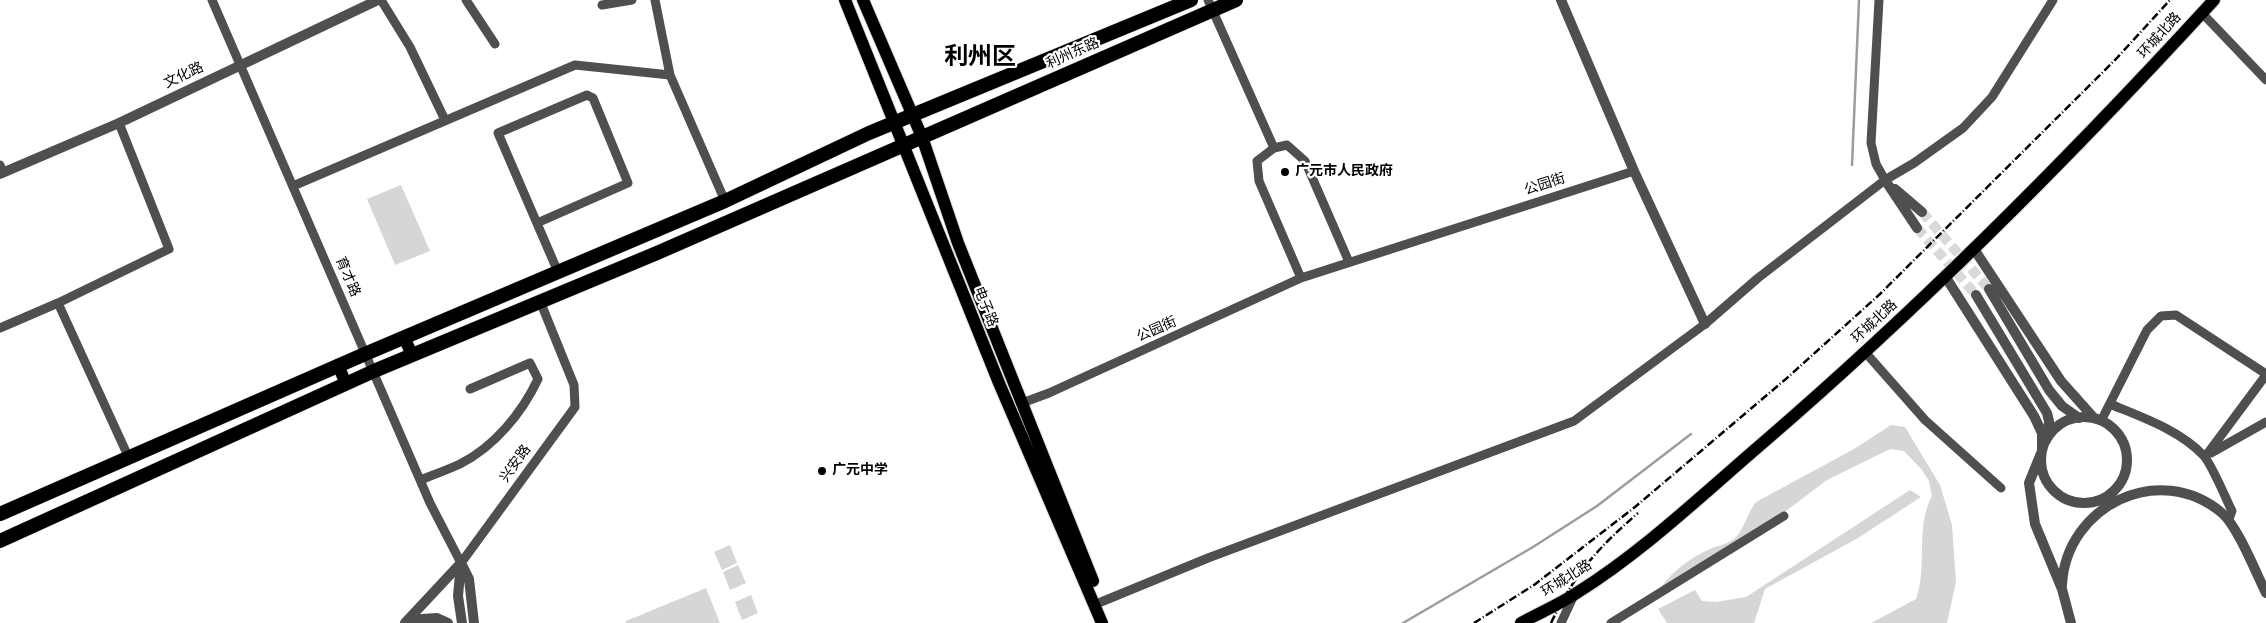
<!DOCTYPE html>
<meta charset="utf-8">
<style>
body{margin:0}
canvas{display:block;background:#fff}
</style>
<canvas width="2266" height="623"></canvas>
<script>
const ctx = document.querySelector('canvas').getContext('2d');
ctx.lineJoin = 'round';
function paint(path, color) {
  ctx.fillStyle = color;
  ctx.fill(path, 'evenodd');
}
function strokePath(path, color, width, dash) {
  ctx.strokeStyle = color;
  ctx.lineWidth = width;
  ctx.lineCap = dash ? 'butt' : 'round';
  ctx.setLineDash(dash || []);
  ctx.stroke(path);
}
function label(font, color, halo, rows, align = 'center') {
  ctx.font = font + ' "Nunito Sans","Noto Sans SC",sans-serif';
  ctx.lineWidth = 4.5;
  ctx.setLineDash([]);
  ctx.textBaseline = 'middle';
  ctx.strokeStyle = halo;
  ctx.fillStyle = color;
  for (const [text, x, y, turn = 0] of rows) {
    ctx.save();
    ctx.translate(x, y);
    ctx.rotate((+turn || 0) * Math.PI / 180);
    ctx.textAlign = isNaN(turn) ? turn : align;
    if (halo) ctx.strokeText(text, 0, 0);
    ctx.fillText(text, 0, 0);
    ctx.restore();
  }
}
paint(new Path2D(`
 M401,185l29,66 -35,14 -28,-66z
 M1891,425l14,2 35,58 12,40 4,57 -9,41h-76l45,-24c12,-33 -1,-72 16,-103l-3,-15 -7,-11 -18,-19 -14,-2 -63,31 -45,34 -114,71 -6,1c11,-16 32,-30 50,-38 8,-3 18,-4 25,-12 7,-8 11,-24 19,-34l98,-53z
 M1910,490l11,7 -63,41 -93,51 -11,34h-87l-9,-14 37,-19 7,11 14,1 30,-5z
 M730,545l7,18 -15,7 -8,-18z
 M738,565l8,18 -16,7 -7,-18z
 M706,588l14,35h-94v-2z
 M751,595l7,18 -16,7 -7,-18z`), '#d6d6d6');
strokePath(new Path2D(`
 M1852,165l7,-165
 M1403,623l130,-76 64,-41 94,-72`), '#9d9d9d', 2.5);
strokePath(new Path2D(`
 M1922,212l67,77
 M1917,228l59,67`), '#d9d9d9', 10, [10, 5]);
const primary = new Path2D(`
 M845,0l154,383 103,240
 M863,0l59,137 36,106 135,338
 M404,337l8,18
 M338,365l8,19
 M1521,623c18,-10 37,-18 54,-29 69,-43 128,-100 190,-153 159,-137 307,-286 449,-441`);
const trunk = new Path2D(`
 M0,514l365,-160 360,-153 144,-68 322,-133
 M0,541l374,-170 283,-118 579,-253`);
strokePath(primary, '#dbdbdb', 14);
strokePath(trunk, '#dbdbdb', 15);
strokePath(new Path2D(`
 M212,0l218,503 31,60 114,-156 -1,-22 -34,-84
 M381,0l29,47 35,73
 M466,0l29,44
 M655,0l15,75 55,126
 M1208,0l66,148
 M1879,0l-8,143 5,21 9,16
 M602,5l30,-5
 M2202,13l64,67
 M0,165l3,7
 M293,186l282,-121 95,10
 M537,223l91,-40 -35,-85 -6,-3 -89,38 60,139
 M1349,262l-44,-101 -18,-16 -13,3 -17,13 2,20 42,97 333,-107
 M58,303l70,153
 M0,328l58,-25 111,-54 -50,-126
 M1865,352l60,68 76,68
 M1022,403l27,-10 252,-115
 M2110,404c31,13 70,26 94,52 9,11 21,41 28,55l-3,8
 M2101,421l46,-91 14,-14 15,-1 90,59
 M2211,453l55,-31
 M2205,457l61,-82
 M420,480c13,-5 27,-10 40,-16 34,-17 62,-51 78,-85l-8,-16 -60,26
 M1101,602l107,-44 366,-137 131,-97 53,-46 127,-98 29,-17 49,-35 29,-31 61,-97
 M1561,623l13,-28
 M1611,623l173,-107`), '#4f4f4f', 9);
strokePath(new Path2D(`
 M1561,0l73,171 71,153
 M0,174l119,-51 259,-123
 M1885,180l32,48
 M1895,189l27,23
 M1974,249l87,132 33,37
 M1945,276l89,140 8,17v18l-13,32 6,41 27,65 9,34
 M1989,289l60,101 13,16 17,12
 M1976,295l71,118 2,8 -1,16
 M2041 460a43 43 0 1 1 86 0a43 43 0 1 1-86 0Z
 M461,563l8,16 5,44
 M461,563l-3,33 4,27
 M2062,585c4,-79 97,-125 160,-72 16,14 34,60 44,80
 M408,620l29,-2 11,5
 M405,623l56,-60`), '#4f4f4f', 10);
strokePath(primary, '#000', 12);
strokePath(trunk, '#000', 14);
strokePath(new Path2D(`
 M1474,623l60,-38 101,-78 152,-129 93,-84 236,-235 54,-59
 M1551,623c24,-50 46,-74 87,-110`), '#000', 2.5, [8, 2.5, 1, 2.5]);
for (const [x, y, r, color] of [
 [1285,172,5,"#000"],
 [822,471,5,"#000"]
]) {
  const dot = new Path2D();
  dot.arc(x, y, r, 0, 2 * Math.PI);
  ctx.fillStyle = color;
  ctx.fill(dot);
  strokePath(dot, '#fff', 2);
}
label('14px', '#000', '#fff', [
 ["环城北路",2160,36,-48],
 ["利州东路",1073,54,-24],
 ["文化路",184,76,-25],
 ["公园街",1545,185,-18],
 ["育才路",347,277,67],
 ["电子路",985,307,68],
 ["环城北路",1875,322,-43],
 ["公园街",1157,330,-24],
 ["兴安路",516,464,-54],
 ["环城北路",1567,579,-32]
]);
label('bold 14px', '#000', '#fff', [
 ["广元市人民政府",1295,172],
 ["广元中学",832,471]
], 'left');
label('bold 24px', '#000', '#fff', [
 ["利州区",980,58]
]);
</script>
